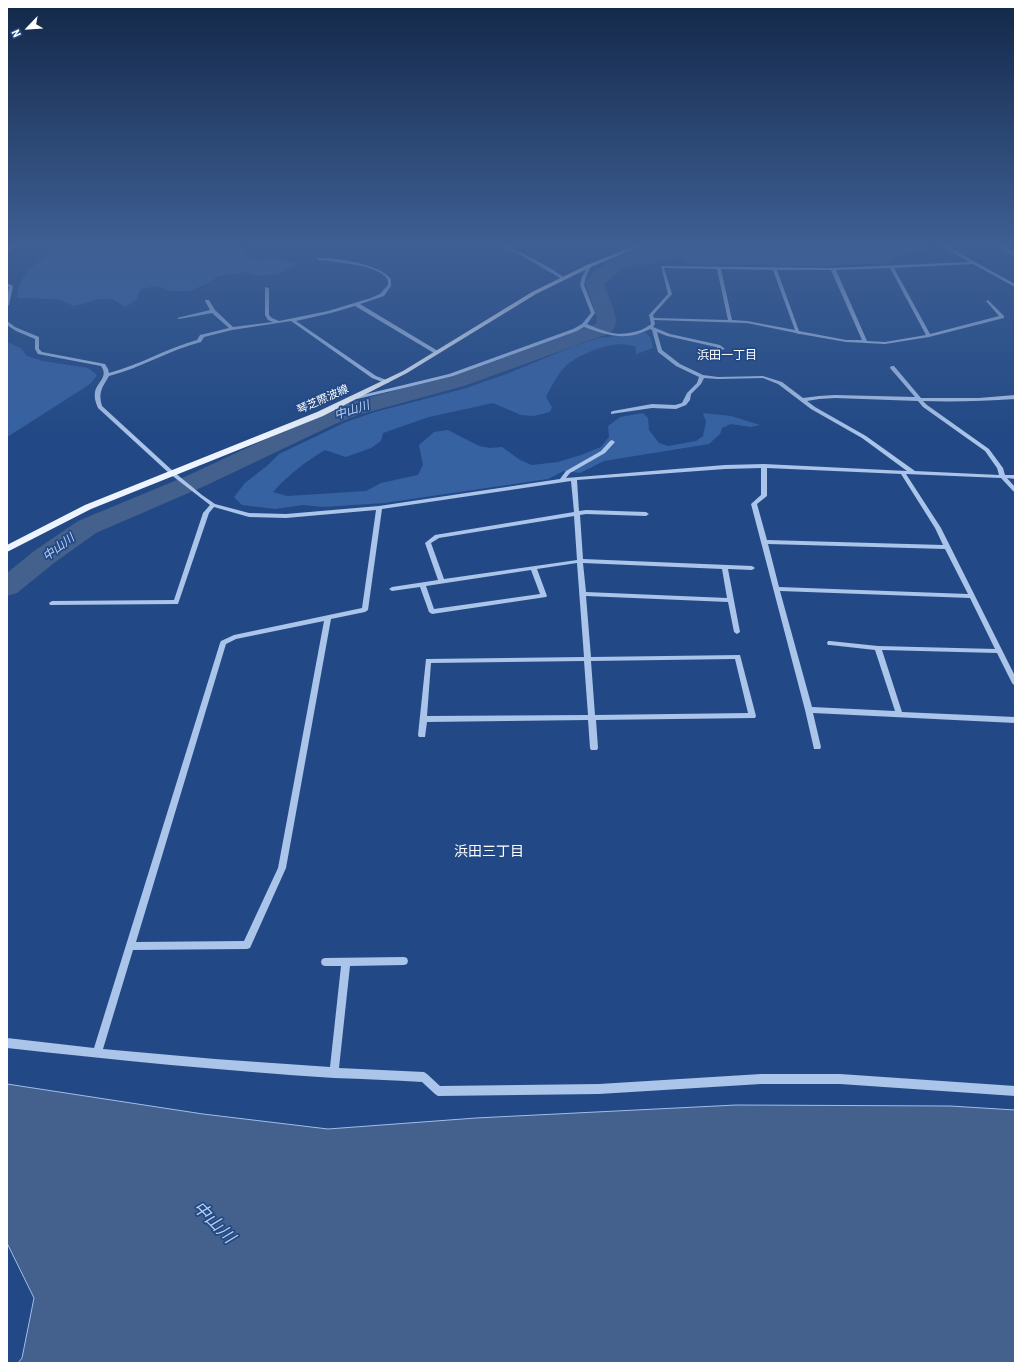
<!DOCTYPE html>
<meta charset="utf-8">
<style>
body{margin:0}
#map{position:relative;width:1022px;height:1370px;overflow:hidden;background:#224985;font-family:"Roboto Condensed",sans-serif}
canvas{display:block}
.frame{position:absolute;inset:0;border:8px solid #fff;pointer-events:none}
.north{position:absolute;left:8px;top:8px;width:40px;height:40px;-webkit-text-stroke:3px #224985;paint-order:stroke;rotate:245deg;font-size:11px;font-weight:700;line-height:16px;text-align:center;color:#fff}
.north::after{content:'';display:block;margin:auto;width:14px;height:18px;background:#fff;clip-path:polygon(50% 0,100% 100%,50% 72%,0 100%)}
</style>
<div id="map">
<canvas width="1022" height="1370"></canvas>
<div class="frame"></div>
<div class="north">N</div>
</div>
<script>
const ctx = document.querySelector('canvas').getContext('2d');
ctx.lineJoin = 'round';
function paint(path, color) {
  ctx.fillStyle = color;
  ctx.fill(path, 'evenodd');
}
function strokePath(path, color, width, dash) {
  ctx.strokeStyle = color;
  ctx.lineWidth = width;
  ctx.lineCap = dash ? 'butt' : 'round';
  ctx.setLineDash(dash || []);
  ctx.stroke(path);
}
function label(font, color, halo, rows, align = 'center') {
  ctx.font = font + ' "Roboto Condensed","Noto Sans JP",sans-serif';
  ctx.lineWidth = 3.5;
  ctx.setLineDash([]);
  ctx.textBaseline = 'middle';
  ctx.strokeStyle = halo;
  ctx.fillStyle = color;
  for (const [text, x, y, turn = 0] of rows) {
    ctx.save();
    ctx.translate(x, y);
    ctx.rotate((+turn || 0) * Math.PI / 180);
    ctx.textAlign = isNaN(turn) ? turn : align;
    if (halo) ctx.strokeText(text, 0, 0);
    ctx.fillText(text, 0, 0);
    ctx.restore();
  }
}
paint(new Path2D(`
 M51,247h190l6,10 13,4 14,-4 24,7 -18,9 -18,3 -16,-4 -28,4 -9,7 -20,8h-18l-14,-5 -16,3 -5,11 -11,7 -12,-8h-14l-25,7 -17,-7 -40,-1c4,-26 14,-30 33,-45z
 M676,247h257l1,1 -39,9 -3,6 -89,3 -67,-2 -36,1 -13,-3 -7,-6c-17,2 -32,14 -49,7l24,-6z
 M646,333l5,5 2,10 -17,6v-7c-18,-9 -53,5 -68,17 -9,7 -17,23 -22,33l6,10 -2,5 -16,4 -13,-1 -28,-12 -64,14 -46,16 -2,8 -10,7 -25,9 -21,-7c-20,12 -37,25 -52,42l14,4 79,-5 15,-8 37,-8 5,-10 -4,-20 15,-13 14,-2 31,16 11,2 12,-1 18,13 12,5 26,-3 23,-7 20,-8 8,-10 -1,-11 12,-9 23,-4 5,5 1,12 10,13 9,3 28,-5 7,-5 3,-14 -3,-9 28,3 29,9 -9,2 -20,-3 -9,4 -2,6 -11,10 -105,17 -24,12 -16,-2 -16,8 -164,24 -61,4 -20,-2 -28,4 -33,-4 -8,-8 11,-14 23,-18 11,-11 67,-32 29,-10 88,-23 46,-16 63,-26 27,-9z
 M7,342l14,6 6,8 16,5 45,7 9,7 -6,8 -10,7 -74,47z`), '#3662a2');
const water = new Path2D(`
 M7,1084l196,30 125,15 148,-11 260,-13 214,1 65,4v253h-997l4,-5 12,-60 -27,-55z`);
paint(water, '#44608c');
strokePath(water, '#9fbfea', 1);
paint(new Path2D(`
 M643,247h24l-3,4 -42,18 -18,15c3,12 20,39 7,48 -3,2 -8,4 -12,5l-135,49 -106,29 -23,9 -128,61 -111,48 -42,30 -37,30 -10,3v-23l27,-22 44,-30 111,-46 130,-61 23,-9 106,-29 148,-52 1,-6 -12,-35c13,-20 37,-28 58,-36z`), '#44608c');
paint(new Path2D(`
 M8,247h4l-4,6h-1z
 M501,247c12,-2 54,23 64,31l-3,1 -45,-26z
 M944,247h4l67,37v3l-42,-23 -79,4 36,66 69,-18 -13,-15 2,-1 16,16v2l-75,19 -44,7 -39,-2 -46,-8h-2l-2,-1 -49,-10 -93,-3 1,4 -2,3 17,7 50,11 5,4 -4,1 -5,-3 -49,-11 -10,-4 5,18 18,14 23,11 15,2 45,-1 19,6 21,16 16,-2 16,-1 80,2 -25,-29v-1l2,-1h2l27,32h58l36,-3v4c-31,2 -61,3 -92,2l4,4 62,44 14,19 2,7h10v4l-8,-1 8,9v5l-2,-1 -12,-13 -95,-4 35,54 74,148v10l-3,-3 -15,-30 -115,-3 20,62 113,5v6l-202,-10 8,34 -1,2h-6l-9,-39 -54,-206 10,-9v-27l-36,1 -148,11 2,31 7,-1 60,2 3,2 -3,2 -60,-2 -6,1 3,44 169,7 3,2 -3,2 -24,-1 12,63 -3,2 -3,-2 -6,-30 -142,-6 5,61 149,-2 16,61 -1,2 -159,2 2,28 -1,2h-6l-1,-2 -2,-28 -161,2 -2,15h-6l-1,-2 8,-76 158,-2 -7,-94 -40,6 10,27 -1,1 -114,17 -3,-2 -9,-25 -28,4 -3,-2 3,-2 46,-7 -13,-37 10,-8 139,-23 -3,-31 -189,28 -14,101 -3,2 -34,7 -45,249 -36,80 -3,1 -114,1 -30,99 112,10 115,8 11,-101h-16l-3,-1 -1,-3 1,-3 3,-1 79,-1 3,1 1,3 -1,3 -3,1 -54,1 -11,102 85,4 3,2 13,12 159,-2 162,-10h79l175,12v10l-175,-12h-79l-162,10 -161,2 -3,-2 -13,-12c-29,-2 -59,-3 -88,-4 -109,-7 -218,-18 -327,-30v-10l87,10 126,-405 1,-2 13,-6 128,-27 14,-98 -90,8 -37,-1 -35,-10 -5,6 -31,91 -128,1 -1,-2 3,-2 122,-1 29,-87 7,-8 -40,-31 -72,-66c-2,-5 -4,-10 -3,-16 2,-10 14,-15 6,-26l-63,-12 -3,-5v-10l-19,-8 -9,-6v-4l8,6 24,10v12l3,3 63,12 3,5 1,4c31,-8 58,-25 88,-33l3,-5 29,-7 -17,-15 -33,6 -2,-1 33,-8 -5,-9v-1h4l6,10 18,17 40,-5 -5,-2 -3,-5v-28l4,1v27l3,3 7,3 49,-10 43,-13 9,-4 8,-9c0,-2 0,-5 -1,-6 -7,-14 -54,-17 -68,-19h-1v-2c16,-1 63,6 73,21v7l-7,10 -24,8 78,47v2h-4l-79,-47 -24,7 -35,8 80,55 13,5v2h-4l-13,-5 -81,-57 -59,9 -28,7 -3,5c-32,8 -60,26 -92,34 -7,12 -11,16 -7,30l72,66 28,23 13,9 34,9 37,1 93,-8 181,-27 6,-8 35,-20 9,-10 2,-1 3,2 -10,11 -35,20 -4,5 159,-13 39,-1 143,7 -45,-33 -51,-29 -33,-25 -15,-6 -45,1 -14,-1 -3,6 -10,10 -1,6 -4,5 -10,4 -24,-1 -41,6v-2l2,-1 39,-7 23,1 7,-2 5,-10 10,-10 2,-6 -23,-11 -18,-14 -6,-22 -2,-1c-24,13 -43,6 -66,-2l-7,4 -124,45 -49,12 -47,11 -3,-2 95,-23 124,-45 9,-5 9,-11 -11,-28 2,-8 6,-12 3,1 -5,11 -2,8 11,28 -8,11c7,3 14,6 21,8 13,4 32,1 43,-8l-2,-9 19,-21 -7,-28 172,2 136,-6zM664,268l53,1 11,51 -74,-2 -1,-3 19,-21zM890,268l36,67 -41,7 -18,-1 -31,-71zM721,269l52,1 22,60 -48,-9 -15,-1zM777,270h54l31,70h-16l-47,-9zM835,398l83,3 5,6 62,44 12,17 2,7 -84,-4 -49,-35 -51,-29 -8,-6 12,-2zM767,468l134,6 34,54 8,17 -176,-5 -10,-36 10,-8zM574,516l3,44 -133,19 -13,-36 8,-5zM768,544l177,5 23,45 -189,-7zM583,563l139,6 5,29 -141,-6zM531,570l9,24 -106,15 -8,-23zM780,591l190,7 25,51 -117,-3 -48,-5h-2l-1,2 1,2h2l45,5 20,61 -83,-4zM324,621l-46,247 -34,73 -108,1 90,-298 10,-5zM735,659l13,54 -153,2 -4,-54zM584,661l4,54 -161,1 4,-53z
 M998,247h4l13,6v3z
 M7,283l6,3 -4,19 -2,1v-11l2,-8 -2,-1z`), '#abc4e9');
paint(new Path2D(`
 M632,247h7l-48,20 -55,27 -129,79 -84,43 -232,93 -84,43v-7l78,-40 232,-93 86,-41 129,-79 55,-27z`), '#eef4fe');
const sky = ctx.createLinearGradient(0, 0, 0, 438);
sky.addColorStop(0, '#132849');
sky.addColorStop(0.56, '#3e5f94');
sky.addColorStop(1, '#3e5f9400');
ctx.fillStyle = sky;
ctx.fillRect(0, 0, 1022, 438);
label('11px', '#fff', '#224985', [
 ["琴芝際波線",323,400,-24]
]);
label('12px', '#fff', '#224985', [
 ["浜田一丁目",727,356]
]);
label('italic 12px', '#b7cff0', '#224985', [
 ["中山川",352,411,-18],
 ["中山川",59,548,-37]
]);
label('14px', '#fff', '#224985', [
 ["浜田三丁目",489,852]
]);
label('italic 17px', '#b7cff0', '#224985', [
 ["中山川",213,1223,45]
]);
</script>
